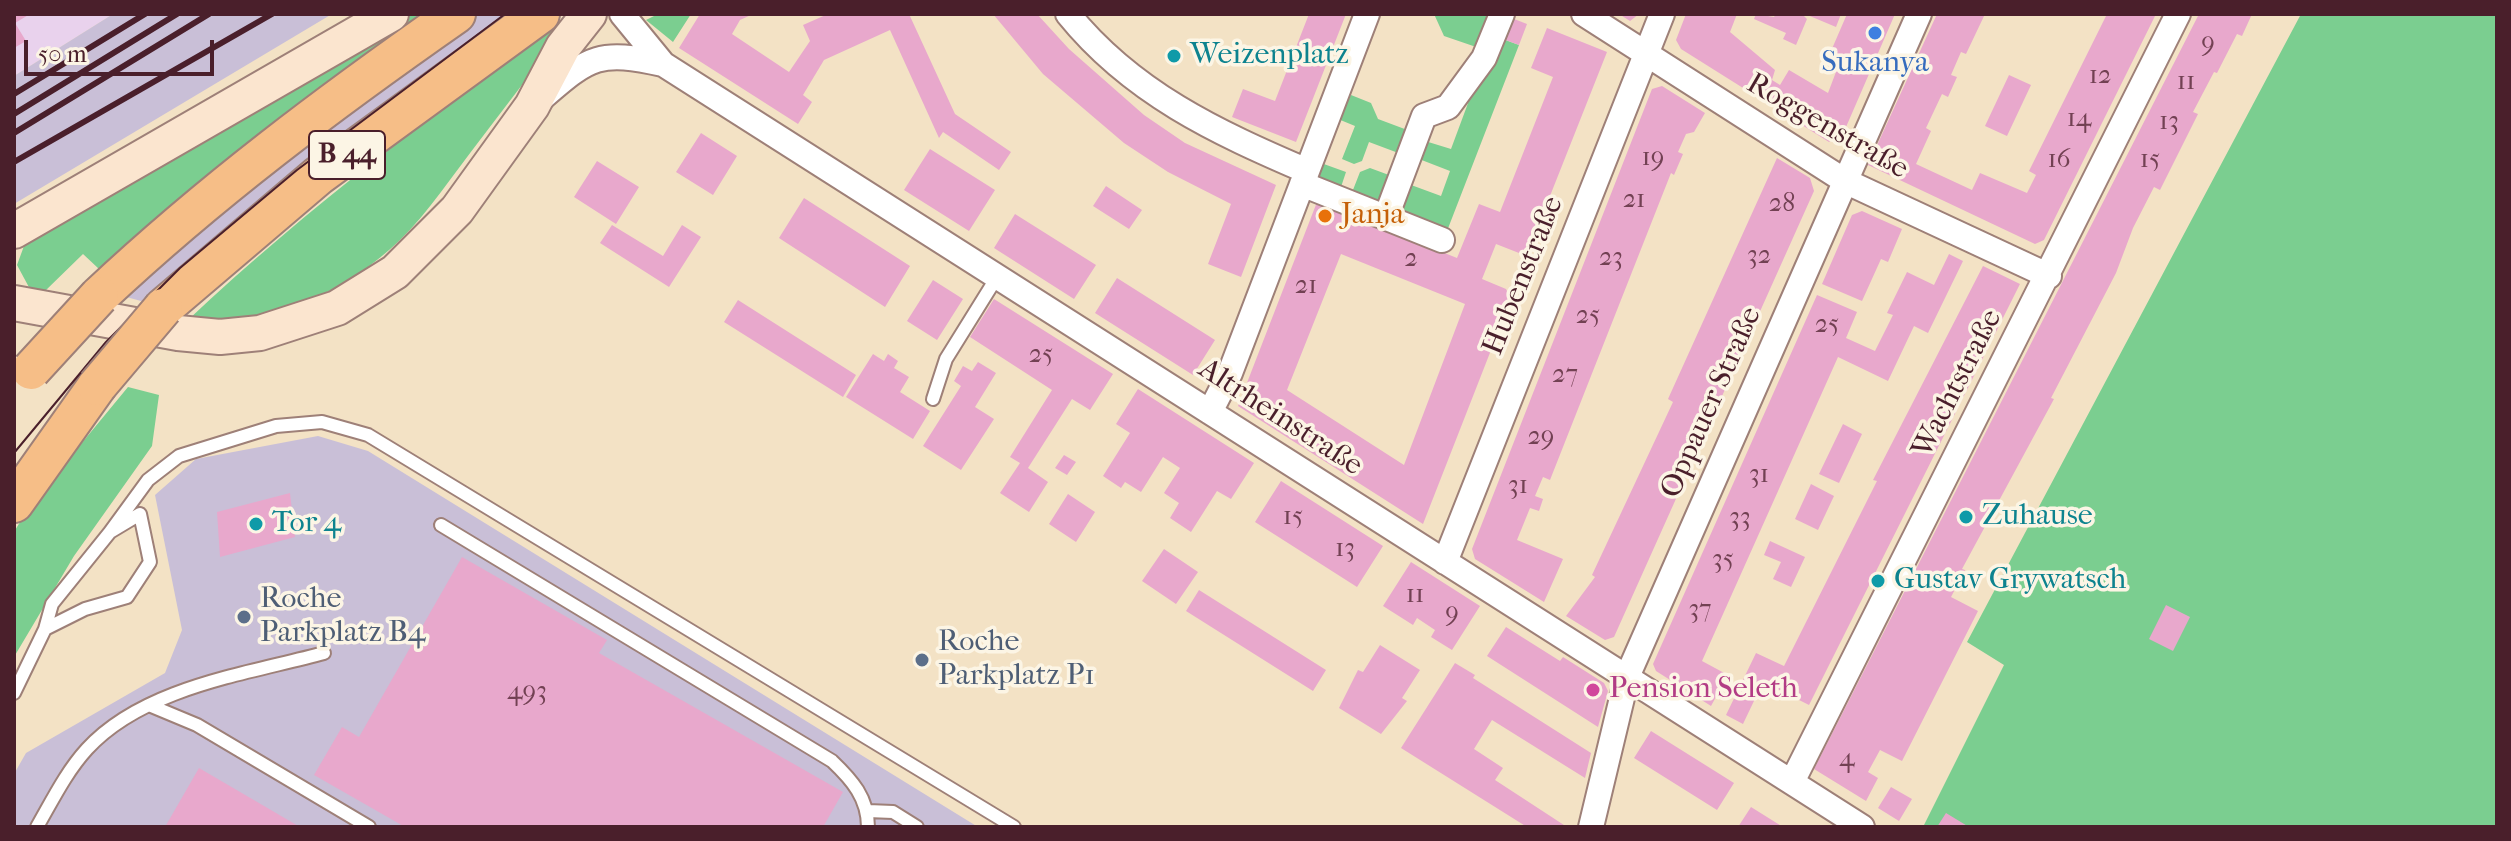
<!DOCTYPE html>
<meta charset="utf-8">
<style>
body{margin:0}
#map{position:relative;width:2511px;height:841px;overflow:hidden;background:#f3e2c5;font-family:"IM FELL French Canon",serif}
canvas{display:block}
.frame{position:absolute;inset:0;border:16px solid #4a1f2b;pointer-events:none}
.scale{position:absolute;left:24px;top:40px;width:190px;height:36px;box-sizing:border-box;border:4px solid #4a1f2b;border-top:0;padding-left:10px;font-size:24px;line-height:28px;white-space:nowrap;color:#4a1f2b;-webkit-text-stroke:6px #fcf5e5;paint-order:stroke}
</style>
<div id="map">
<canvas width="2511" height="841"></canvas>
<div class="frame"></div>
<div class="scale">50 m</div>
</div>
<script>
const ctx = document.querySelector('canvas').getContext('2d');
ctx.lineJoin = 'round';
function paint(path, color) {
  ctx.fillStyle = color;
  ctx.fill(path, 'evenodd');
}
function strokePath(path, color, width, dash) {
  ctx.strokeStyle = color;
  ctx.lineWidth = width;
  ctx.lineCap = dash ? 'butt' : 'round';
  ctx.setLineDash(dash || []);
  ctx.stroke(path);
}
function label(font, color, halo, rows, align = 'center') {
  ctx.font = font + ' "IM FELL French Canon",serif';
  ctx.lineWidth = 7;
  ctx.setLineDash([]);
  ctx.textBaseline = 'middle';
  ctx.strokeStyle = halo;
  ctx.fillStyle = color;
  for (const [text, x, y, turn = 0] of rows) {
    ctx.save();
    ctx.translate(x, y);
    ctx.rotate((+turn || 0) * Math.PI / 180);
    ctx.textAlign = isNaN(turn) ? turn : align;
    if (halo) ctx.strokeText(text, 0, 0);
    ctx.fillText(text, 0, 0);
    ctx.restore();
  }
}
paint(new Path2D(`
 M14,14h99l-99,62z`), '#e9d2ed');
paint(new Path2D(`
 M113,14h219l-318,190v-128z
 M479,14h38l-365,290 -33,-9 80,-73z
 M318,436l50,15 610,376h-964v-53l12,-21 139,-80 17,-43 -27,-135 41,-36z`), '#c9bfd7');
paint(new Path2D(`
 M410,14h18l-240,179 -89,76 -16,-15 -39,38 -13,-1 -14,-26 7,-19 15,-16z
 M573,14h3c-32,42 -64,84 -96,126 -26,33 -51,72 -81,101 -54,52 -135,88 -211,79 120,-113 251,-211 385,-306z
 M658,14h33l-18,28 -27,-22z
 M1434,14h61l-13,35 -38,-13z
 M2301,14h196v813h-574l81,-162 -37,-23z
 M1500,38l19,7 -72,186 -55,-21 11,-28 38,14 9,-25 -31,-12 6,-18 26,8 26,-70 9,-3z
 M1351,95l20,8 7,16 32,12 -9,23 -32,-12 -7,19 -8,3 -12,-5 13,-33 -17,-7z
 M1321,163l25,9 -6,18 -17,-6 -6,-11z
 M1370,168l27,10 -12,30 -34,-13 9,-23z
 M128,387l31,8 -7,51 -78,110 -60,101v-125l15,-25z`), '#7bce90');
paint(new Path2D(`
 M14,14h16l-15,9 11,18 -12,7z
 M700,14h53l-13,6 -8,14 57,38 21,-31 -7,-16 25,-11h81l46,100 56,38 -12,18 -56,-38 -4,6 -49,-108 -66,30 -21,35 9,7 -14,22 -119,-76z
 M993,14h44l32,35 75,66 41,28 91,42 -35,92 -33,-13 23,-60 -63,-32 -44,-29 -81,-69z
 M1309,14h37l-50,128 -64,-25 11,-28 32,12z
 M1619,14h20l-9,7z
 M1686,14h51l-7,18 45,38 -3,10 8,5 9,-15 39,23 11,-29 -11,-6 19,-44h48l-52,120 -14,8 -148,-93 -5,-9z
 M1756,14l18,3 2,-3h26l5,5 -11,26 -13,-6 3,-6 -32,-14z
 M1805,14h36l-5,13z
 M1937,14h48l-19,40 -5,-2 -10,23 6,2 -9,20 -6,-3 -16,34 5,3 -15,33 56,26 8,-17 47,20 9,-18 -7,-4 78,-157h49l-112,226 -9,4 -167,-79z
 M2199,14h53l-10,22 -5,-2 -20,39 -3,-1 -21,40 5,2 -38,76 -6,-3 -21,41 -17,45 -65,125 3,1 -92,170 3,1 -14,27 27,14 -76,150 -22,-11 -12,22 10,6 -12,23 -52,-32z
 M1509,17l18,7 -8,21 -19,-7z
 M1547,28l60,24 -78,197 -10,4 -23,-9 -14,35 24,10 5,10 -88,225 -185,-118 79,-204 140,56 22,-54 21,8 53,-135 -22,-9zM1341,254l124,50 -61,161 -117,-75z
 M2009,75l22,10 -24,51 -22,-10z
 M1662,86l43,27 -11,19 -8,2 -8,18 5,2 -9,21 -3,-2 -121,307 -7,-3 -8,19 8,3 -4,12 -9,-3 -13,32 46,19 -19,43 -69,-43 -3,-10 180,-460z
 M701,133l36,23 -24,39 -37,-23z
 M930,149l65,41 -26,41 -65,-41z
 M1777,158l33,20 4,13 -200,446 -9,3 -39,-24 29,-39 -3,-2 81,-173 -5,-3z
 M597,161l42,26 -23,37 -42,-27z
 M1106,186l36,24 -13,19 -36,-23z
 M804,198l106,68 -25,41 -106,-69z
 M1862,211l40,18 -14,33 -7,-3 -19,42 -40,-17 30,-69z
 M1015,214l81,51 -22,34 -80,-51z
 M612,225l51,31 19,-31 19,12 -32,50 -69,-44z
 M1949,254l14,7 -35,72 -14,-7 -26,55 -50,-24 -136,304 26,14 -17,31 -55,-35 -3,-7 164,-369 40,17 -11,26 29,13 18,-36 -6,-2 20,-41 27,13z
 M1983,266l37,18 -211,421 -46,-23 -20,42 -17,-9 30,-62 28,13 93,-185 -4,-1z
 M1117,278l98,62 -22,35 -98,-62z
 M933,280l30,19 -26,41 -30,-19z
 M994,299l119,75 -23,36 -18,-11 -44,69 20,14 -19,30 -29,-19 20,-30 -10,-6 42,-67 -82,-53z
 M738,300l118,75 -13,22 -119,-75z
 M873,354l11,7 4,-7 10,7 -4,7 15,9 -9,15 30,19 -17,28 -67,-42z
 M978,362l18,11 -21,34 19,12 -33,51 -38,-24 38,-60 -7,-5 9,-15 9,5z
 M1138,389l116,74 -23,36 -14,-8 -26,41 -21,-14 9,-15 -15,-10 16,-25 -17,-11 -22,35 -16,-10 -4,6 -18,-12 27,-43 -14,-9z
 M1843,424l19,10 -23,49 -20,-9z
 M1064,455l12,7 -9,13 -12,-7z
 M1281,481l102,65 -26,41 -102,-65z
 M1811,484l23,12 -16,34 -23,-11z
 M290,493l5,44 -75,20 -3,-45z
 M1068,494l27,18 -19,30 -27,-18z
 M1770,541l35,16 -14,30 -18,-8 8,-17 -17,-7z
 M1164,549l34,23 -22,32 -34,-23z
 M462,557l145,83 -8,13 244,139 -20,35h-418l-91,-52 28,-48 17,10z
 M1411,562l69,44 -28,44 -21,-13 4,-7 -18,-12 -4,7 -30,-19z
 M1199,590l127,80 -13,21 -127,-80z
 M2166,605l24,12 -17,34 -24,-12z
 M1506,627l54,34 3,-4 41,26 4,8 -10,36 -111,-71z
 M1380,645l40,25 -18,28 5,3 -26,33 -42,-26 19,-38 5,2z
 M1455,663l20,12 -2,3 118,75 -6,25 -93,-58 -18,29 29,19 -8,12 72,47h-40l-126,-79z
 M1651,731l83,52 -17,27 -83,-52z
 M199,768l101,59h-135z
 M1891,787l21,12 -13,22 -21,-13z
 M1751,807l32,20h-45z
 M1946,813l23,14h-32z`), '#e8a8cc');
const lane = new Path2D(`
 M933,399l13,-40 51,-82
 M441,525l391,236c20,19 36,37 36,66
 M110,532l38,-52 31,-24 97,-30 46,-4 46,13 646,392
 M14,693l31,-64 7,-25 58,-72 30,-18 10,48 -23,35 -42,12 -40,20
 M149,705l48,20 172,102
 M868,811l25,1 24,15
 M37,827c15,-26 29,-55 50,-78 57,-62 160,-75 237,-96`);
const street = new Path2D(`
 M622,14l41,50 1199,763
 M1068,14c64,79 148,118 239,157
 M1584,14l261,167 204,95
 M543,97c47,-41 57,-47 120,-33
 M1302,184l140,56
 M1386,217l38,-101 24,-9 36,-49 18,-44
 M1210,412l20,-39 137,-359
 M1445,562l217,-548
 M1792,782l386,-768
 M1591,827l36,-150 292,-663`);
const secondary = new Path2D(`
 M14,231l377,-217
 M14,303l164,30 42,4 40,-4 77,-25 58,-36 62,-62 75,-104 31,-59 26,-33`);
const primary = new Path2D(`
 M99,296c112,-105 231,-194 357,-282
 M163,308l155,-132 222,-162
 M14,503l83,-117`);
strokePath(lane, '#9e8078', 16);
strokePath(street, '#9e8078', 28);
strokePath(secondary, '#9e8078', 38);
strokePath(primary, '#9e8078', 42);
strokePath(lane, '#fff', 12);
strokePath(street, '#fff', 24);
strokePath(secondary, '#fbe5cf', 34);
strokePath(primary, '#f6be87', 38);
strokePath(new Path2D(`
 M14,453l92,-111 74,-74 117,-98 208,-156`), '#4a1f2b', 2);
strokePath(new Path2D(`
 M14,94l131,-80
 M14,114l163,-100
 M14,133l195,-119
 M14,162l258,-148`), '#4a1f2b', 6);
const primaryBridge = new Path2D(`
 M31,370l68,-74
 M97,386l66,-78`);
strokePath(primaryBridge, '#9e8078', 42, []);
strokePath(primaryBridge, '#f6be87', 38);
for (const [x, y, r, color] of [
 [1875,33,8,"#3f7fe0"],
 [1174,56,8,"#0f9aa8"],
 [1325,216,8,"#e8710a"],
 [1966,517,8,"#0f9aa8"],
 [256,524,8,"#0f9aa8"],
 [1878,581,8,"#0f9aa8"],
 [244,617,8,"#5c6f8a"],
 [922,660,8,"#5c6f8a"],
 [1593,690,8,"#d1479c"]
]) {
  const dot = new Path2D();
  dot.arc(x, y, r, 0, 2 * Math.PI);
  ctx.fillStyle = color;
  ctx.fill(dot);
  strokePath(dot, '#fcf5e5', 3);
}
label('26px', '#724153', null, [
 ["9",2208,44],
 ["12",2100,77],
 ["11",2186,83],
 ["14",2079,120],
 ["13",2169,123],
 ["19",1653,159],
 ["16",2059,161],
 ["15",2150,161],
 ["21",1634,201],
 ["28",1782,205],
 ["32",1759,257],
 ["23",1611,259],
 ["2",1411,260],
 ["21",1306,287],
 ["25",1588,317],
 ["25",1827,326],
 ["25",1041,356],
 ["27",1565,376],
 ["29",1541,438],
 ["31",1759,476],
 ["31",1518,487],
 ["15",1293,518],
 ["33",1740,519],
 ["13",1345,550],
 ["35",1723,561],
 ["11",1415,596],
 ["37",1700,611],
 ["9",1452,614],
 ["493",527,693],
 ["4",1847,760]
]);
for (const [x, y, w] of [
 [347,155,76]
]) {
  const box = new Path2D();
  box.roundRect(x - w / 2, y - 24, w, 48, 6);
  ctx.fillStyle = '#fcf5e5';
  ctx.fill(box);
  strokePath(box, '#4a1f2b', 2);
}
label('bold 28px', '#4a1f2b', null, [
 ["B 44",347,155]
]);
label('30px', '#0d838f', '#fcf5e5', [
 ["Weizenplatz",1190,56],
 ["Zuhause",1982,517],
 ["Tor 4",272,524],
 ["Gustav Grywatsch",1894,581]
], 'left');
label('30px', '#366cbe', '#fcf5e5', [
 ["Sukanya",1875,64]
]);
label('30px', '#4a1f2b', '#fcf5e5', [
 ["Roggenstraße",1827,127,30],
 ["Hubenstraße",1524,276,-68],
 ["Wachtstraße",1958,384,-63],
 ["Oppauer Straße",1712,403,-66],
 ["Altrheinstraße",1280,418,33]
]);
label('30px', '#c56008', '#fcf5e5', [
 ["Janja",1341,216]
], 'left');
label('30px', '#4e5e75', '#fcf5e5', [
 ["Roche",260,600],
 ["Parkplatz B4",260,634],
 ["Roche",938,643],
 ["Parkplatz P1",938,677]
], 'left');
label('30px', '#b23c85', '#fcf5e5', [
 ["Pension Seleth",1609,690]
], 'left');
</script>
